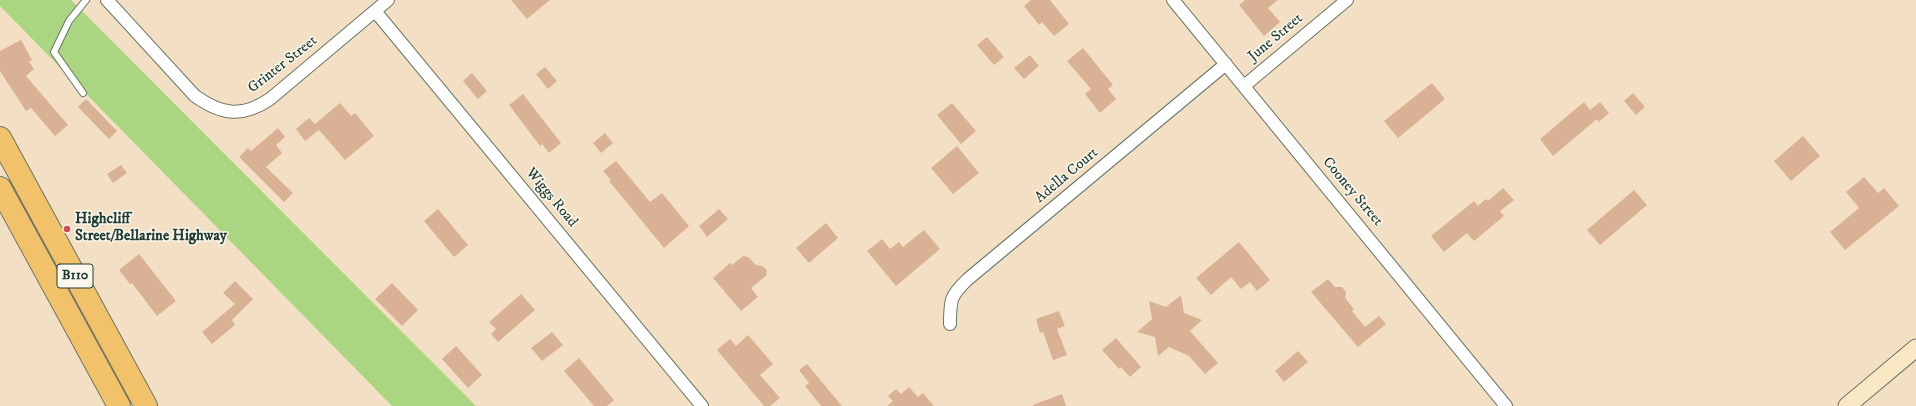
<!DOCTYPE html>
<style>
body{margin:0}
canvas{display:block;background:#f3e0c4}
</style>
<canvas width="1916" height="406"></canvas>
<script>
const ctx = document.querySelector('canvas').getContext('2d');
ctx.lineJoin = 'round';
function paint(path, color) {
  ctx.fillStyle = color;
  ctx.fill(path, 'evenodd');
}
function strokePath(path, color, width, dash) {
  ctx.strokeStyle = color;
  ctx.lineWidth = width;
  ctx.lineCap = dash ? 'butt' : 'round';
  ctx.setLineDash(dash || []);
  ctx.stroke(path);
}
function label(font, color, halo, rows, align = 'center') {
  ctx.font = font + ' "IM FELL DW Pica",serif';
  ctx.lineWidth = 3;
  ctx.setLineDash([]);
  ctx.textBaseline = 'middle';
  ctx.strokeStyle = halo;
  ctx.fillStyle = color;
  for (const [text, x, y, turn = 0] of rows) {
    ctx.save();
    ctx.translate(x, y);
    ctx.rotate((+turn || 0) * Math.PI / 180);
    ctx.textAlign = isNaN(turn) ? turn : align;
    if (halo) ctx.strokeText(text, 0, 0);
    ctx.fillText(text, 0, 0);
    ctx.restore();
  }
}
paint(new Path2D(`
 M0,0h71l405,406h-84l-392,-400z`), '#aad682');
paint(new Path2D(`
 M511,0h39l-23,19z
 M1031,0h19l19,24 -15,12 -12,-14 -3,3 -15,-19z
 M1245,0h33l-10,8 12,14 -16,14 -25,-31z
 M987,37l17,20 -10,8 -17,-20z
 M21,40l11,20 -3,2 5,7 -8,7 42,49 -13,11 -24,-28 -5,3 -26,-40v-20z
 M1083,48l30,37 -5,4 8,10 -16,14 -15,-19 6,-5 -24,-28z
 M1030,55l9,11 -15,13 -10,-11z
 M545,67l12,14 -9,8 -12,-15z
 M472,73l15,18 -9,8 -15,-18z
 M1432,83l13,16 -47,39 -14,-17z
 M1633,93l12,14 -9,8 -12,-14z
 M523,94l38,49 -12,10 -7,-9 -2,2 -31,-41z
 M86,99l31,32 -8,8 -31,-32z
 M1584,102l6,8 10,-8 9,11 -10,9 -2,-3 -44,37 -13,-17z
 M340,103l11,13 4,-3 19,23 -29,24 -26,-30 -14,11 -9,-12 13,-11 6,6z
 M952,103l24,28 -15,13 -24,-29z
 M278,128l7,9 -9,8 6,8 -16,14 27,26 -9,9 -45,-45 9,-9 3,3z
 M605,133l8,10 -12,10 -8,-10z
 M1803,136l17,20 -29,25 -17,-20z
 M957,146l22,27 -26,21 -22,-26z
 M616,161l34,41 12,-9 27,33 -25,22 -55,-67 2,-1 -8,-9z
 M121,165l6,8 -14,10 -6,-9z
 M1864,177l14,16 6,-5 15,18 -54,44 -15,-18 29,-24 -13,-16z
 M1503,188l11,12 -14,11 4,5 -30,25 -7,-8 -23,19 -13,-16 43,-35 4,5 8,-7 2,2z
 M1634,190l13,15 -47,40 -13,-15z
 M438,209l30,36 -14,12 -30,-36z
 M719,209l9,10 -21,18 -8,-11z
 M826,223l12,15 -29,25 -13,-15z
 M924,230l16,19 -44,37 -29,-35 15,-12 8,10 9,-7 4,5z
 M1239,242l31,38 -13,11 -7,-9 -9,7 -10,-12 -20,18 -15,-17z
 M139,254l37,47 -19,15 -25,-33 -2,1 -11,-14z
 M743,256l5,1 8,8 6,1 5,4 -1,6 -15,12 7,9 -17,14 -28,-33 17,-15 2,2z
 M1328,279l7,8h7l4,5 -1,6 9,11 -2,2 13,16 14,-11 7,8 -28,23 -47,-55z
 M235,281l18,18 -21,21 3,5 -23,19 -10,-12 33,-28 -12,-11z
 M392,283l26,27 -16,16 -27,-27z
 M521,294l14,16 -37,32 -7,-8 5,-5 -7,-7z
 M1181,295l3,18 18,7 -12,11 28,32 -13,11 -16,-18 -20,-9 -11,9 -3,-19 -18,-5 15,-13 -3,-18 17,6z
 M1059,311l6,15 -8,3 10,26 -14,5 -10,-28 -3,1 -4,-14z
 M552,332l11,13 -21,16 -11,-13z
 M748,335l25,29 -13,11 20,23 -10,8h-6l-47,-56 13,-11 6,7z
 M1116,338l25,29 -11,10 -9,-10 -2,2 -17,-19z
 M456,346l26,29 -14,13 -26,-29z
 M1298,351l10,11 -24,20 -9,-11z
 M579,358l35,42 -7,6h-13l-30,-35z
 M807,364l35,42h-21l-16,-20 4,-3 -10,-13z
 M909,387l9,10 5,-4 11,13h-47l6,-5 -5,-5 8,-7 5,5z
 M1062,394l4,12h-33v-1z`), '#d9b295');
const lane = new Path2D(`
 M83,93l-29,-41 15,-31 17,-21`);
const street = new Path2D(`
 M107,0l88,96c27,19 47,22 75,3l118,-99
 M1173,0l333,406
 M375,11l327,395
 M1244,86l103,-86
 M950,324c0,-24 0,-28 18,-45l258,-215`);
const secondary = new Path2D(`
 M1847,406l69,-58`);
const highway = new Path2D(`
 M0,138l146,268
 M0,188l119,218`);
strokePath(lane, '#697666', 8);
strokePath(street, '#697666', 14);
strokePath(secondary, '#697666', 19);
strokePath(highway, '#697666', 24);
strokePath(lane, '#fff', 6);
strokePath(street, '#fff', 12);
strokePath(secondary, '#fae7c3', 17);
strokePath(highway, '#f2c26a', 22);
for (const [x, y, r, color] of [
 [67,229,4,"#d1495b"]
]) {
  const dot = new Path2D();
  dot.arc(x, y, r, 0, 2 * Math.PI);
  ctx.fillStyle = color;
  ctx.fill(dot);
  strokePath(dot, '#fbf7ec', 1.5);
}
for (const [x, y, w] of [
 [75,276,36]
]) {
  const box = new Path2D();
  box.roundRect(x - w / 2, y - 12, w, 24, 3);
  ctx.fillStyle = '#fbf7ec';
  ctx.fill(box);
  strokePath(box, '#1f3d34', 1);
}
label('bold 14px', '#1f3d34', null, [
 ["B110",75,276]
]);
label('15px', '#1f3d34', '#fbf7ec', [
 ["June Street",1276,38,-40],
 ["Grinter Street",283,65,-38],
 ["Adella Court",1067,176,-40],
 ["Cooney Street",1352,192,50],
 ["Wiggs Road",551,198,50]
]);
label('bold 15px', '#1f3d34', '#fbf7ec', [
 ["Highcliff",75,220],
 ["Street/Bellarine Highway",75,237]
], 'left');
</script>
